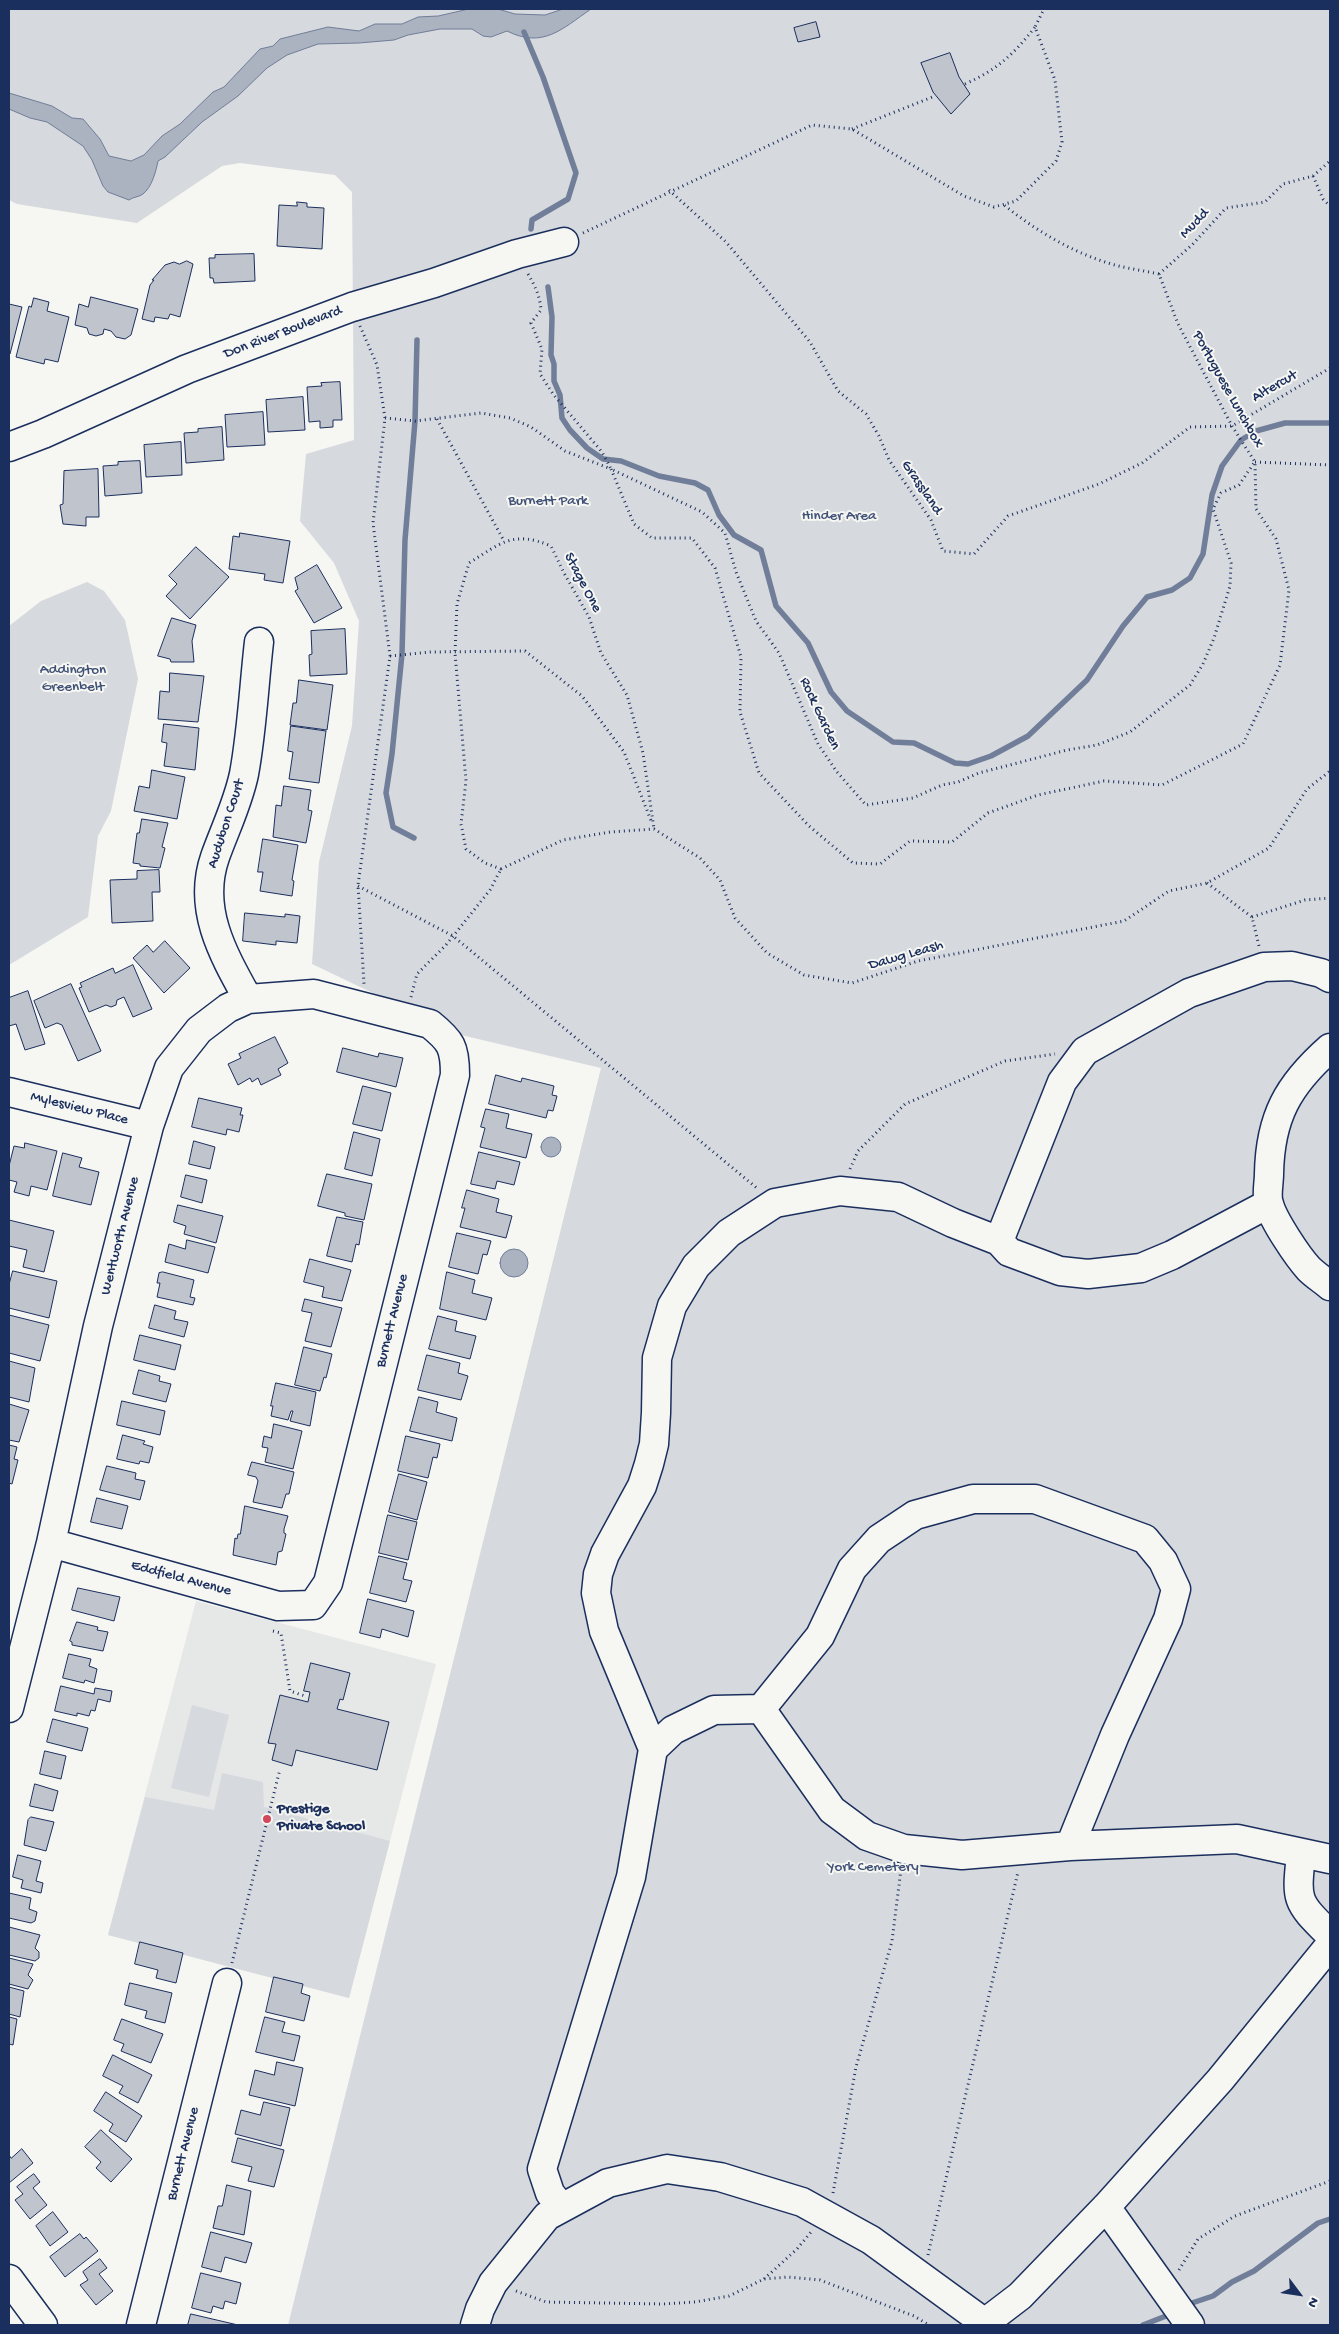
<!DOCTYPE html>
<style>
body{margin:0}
#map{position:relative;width:1339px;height:2334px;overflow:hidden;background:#f6f6f2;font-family:"Gochi Hand",sans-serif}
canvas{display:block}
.frame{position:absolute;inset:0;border:10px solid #1b2f5e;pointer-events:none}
.north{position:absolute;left:1274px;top:2269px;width:50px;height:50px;-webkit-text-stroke:4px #f6f6f2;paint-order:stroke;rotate:121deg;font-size:14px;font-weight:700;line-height:20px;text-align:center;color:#1b2f5e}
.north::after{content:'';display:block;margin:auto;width:18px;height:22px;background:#1b2f5e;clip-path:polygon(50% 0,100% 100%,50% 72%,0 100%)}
</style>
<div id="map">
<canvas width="1339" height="2334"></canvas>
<div class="frame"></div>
<div class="north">N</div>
</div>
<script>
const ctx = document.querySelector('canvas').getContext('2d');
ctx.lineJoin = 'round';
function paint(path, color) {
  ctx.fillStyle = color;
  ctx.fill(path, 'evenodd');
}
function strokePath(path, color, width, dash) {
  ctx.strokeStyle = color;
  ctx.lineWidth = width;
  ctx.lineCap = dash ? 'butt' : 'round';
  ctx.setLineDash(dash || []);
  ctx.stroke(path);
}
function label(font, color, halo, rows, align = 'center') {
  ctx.font = font + ' "Gochi Hand",sans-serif';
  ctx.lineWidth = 4;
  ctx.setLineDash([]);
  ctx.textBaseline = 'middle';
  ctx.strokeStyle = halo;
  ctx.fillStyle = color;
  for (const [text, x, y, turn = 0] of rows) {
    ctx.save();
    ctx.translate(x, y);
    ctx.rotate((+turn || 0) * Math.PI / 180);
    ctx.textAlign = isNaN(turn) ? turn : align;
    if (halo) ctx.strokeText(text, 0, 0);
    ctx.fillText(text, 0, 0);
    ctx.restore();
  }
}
paint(new Path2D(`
 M196,1601l240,63 -87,334 -241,-63z`), '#e6e7e7');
paint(new Path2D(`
 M9,9h1321v2316h-1042l313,-1257 -140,-33 -29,-26 -57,-15 -63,-30 7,-102 33,-136 7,-105 -25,-58 -34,-42 6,-67 48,-14 -2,-248 -17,-17 -95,-12 -18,3 -85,57 -120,-19 -8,-4z
 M87,582l17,9 21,29 13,59 -27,132 -13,25 -10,81 -79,48v-339l32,-25z
 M192,1705l37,10 -20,82 -38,-9z
 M222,1773l41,9 1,25 126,34 -41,157 -241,-63 37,-138 69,13z`), '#d6d9dd');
const water = new Path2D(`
 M469,9h29l17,5 30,1 18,-6h28c-29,20 -48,40 -84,22l-16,6 -8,-1 -11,-7h-32l-32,6 -14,5 -35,3 -41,1 -31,11 -20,13 -29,28 -36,26 -37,35 -7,4c-2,10 -6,26 -15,33 -4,3 -10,3 -14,6l-21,-8 -5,-6 -11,-26 -9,-14 -36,-24 -17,-4 -21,-9v-16l43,13 20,12 11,1 17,20 9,17 22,5 13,-6 18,-19 18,-12 33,-32 11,-5 36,-38 13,-3 7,-7 48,-12 31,4 16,-7h27l16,-7 20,-1z
 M541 1147a10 10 0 1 1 20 0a10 10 0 1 1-20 0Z
 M500 1263a14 14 0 1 1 28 0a14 14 0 1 1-28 0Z`);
paint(water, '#abb2c0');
strokePath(water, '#717e99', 1);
strokePath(new Path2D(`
 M524,32l19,45 33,96 -8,26 -36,21 -1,9
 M548,287l4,30 -1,38 3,9v17l6,14 2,23 8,12 17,18 16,11 18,2 38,15 36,7 13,7 11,25 15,20 27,15 15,56 32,37 23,49 16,19 46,31 21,1 41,20 13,1 23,-8 37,-20 59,-56 36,-54 24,-29 25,-7 18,-12 13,-24 9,-59 10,-29 19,-26 15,-9 29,-8h45
 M414,838l-21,-11 -7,-34 6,-39 10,-100 3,-114 10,-119 2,-81
 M1192,2303l21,-7 19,-14 22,-11 64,-48 12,-4
 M1143,2325l23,-9`), '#717e99', 5.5);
const building = new Path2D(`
 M816,22l4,15 -22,5 -4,-14z
 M950,53l9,24 11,17 -19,20 -18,-22 -12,-29z
 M297,202l10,1v4l17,1 -2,41 -45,-3 2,-41 18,1z
 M254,254l1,27 -41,2 -1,-5h-3l-1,-20h6v-3z
 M187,261l6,3 -13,53 -10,-3 -2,5 -13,-2 -1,5 -12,-3 8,-34 4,-5h-2l13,-15 9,-3 5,2z
 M91,297l47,12 -7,26 -6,4 -9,-2 -5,-6 -7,-2 -1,5 -7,2 -7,-2 -2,-6 -12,-3 4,-21 9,3z
 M34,298l15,4 -2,9 22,6 -11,45 -13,-3 -1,5 -28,-7 13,-51 2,1z
 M9,304l13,3 -12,47h-1z
 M340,382l2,38h-9v7l-13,1v-7l-11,1 -2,-35 15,-1 -1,-3z
 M303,397l2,33 -37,2 -2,-32z
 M263,412l2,33 -38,2 -2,-32z
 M222,427l2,33 -38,3 -2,-30 14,-1v-3z
 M181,442l1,33 -36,2 -2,-32z
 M140,461l2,32 -37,3 -2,-30 15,-1v-3z
 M98,469l1,48h-13v9l-23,-2 -3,-19 3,-1 1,-33z
 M240,533l50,8 -7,42 -19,-3 1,-6 -36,-5 4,-33 6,1z
 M196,547l33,30 -39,42 -24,-23 11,-12 -8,-8z
 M317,565l25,43 -28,15 -19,-32 3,-2 -3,-11z
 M172,618l24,7 -4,16 2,21h-23l-1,-3 -12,-3z
 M345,629l2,45 -37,2 -1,-21 3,-1 -1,-23z
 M170,673l34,3 -6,46 -40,-3 2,-28 9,1z
 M299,680l34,5 -6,45 -37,-5 3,-22h3z
 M164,724l35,4 -4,42 -31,-4 3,-23 -5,-1z
 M291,726l35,5 -7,52 -30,-4 4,-27 -5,-1z
 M152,770l33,7 -8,42 -43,-8 5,-25 10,2z
 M284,786l27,4 -3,20 4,1 -6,32 -33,-6 3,-32 5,1z
 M142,819l26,4 -6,24 3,1 -5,20 -20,-2v-2l-7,-1 4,-30h2z
 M263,839l35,6 -6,35 2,1 -2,15 -32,-5 3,-19h-5z
 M159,870l1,22h-8l1,29 -41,2 -2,-43 27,-1v-8z
 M245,913l40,4v-3l15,2 -3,27 -21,-2v4l-33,-4z
 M165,941l25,27 -26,25 -31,-35 14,-13 6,7z
 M133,965l19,44 -19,8 -9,-20 -7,3 -1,5 -5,2 -5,-2 -17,7 -10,-24 3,-1 -2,-4 33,-15 2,5z
 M71,984l30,67 -23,10 -16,-36 -5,-2 -12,5 -11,-27z
 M28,991l17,53 -20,6 -9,-26 -7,2v-28z
 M275,1037l13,26 -10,6 3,6 -20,10 -3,-7 -6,4 -2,-4 -12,7 -10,-21 13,-6 -2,-4z
 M343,1048l35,9 1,-4 24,5 -7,29 -59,-15z
 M496,1075l25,7 1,-4 32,8 -2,9 5,1 -4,15 -5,-1 -2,8 -57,-14z
 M363,1086l28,7 -9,38 -29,-7z
 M199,1098l43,10 -2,7h3l-4,17 -12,-3 -1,6 -34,-8z
 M486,1109l23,5 -3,14 26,6 -6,24 -46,-11 5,-19 -4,-1z
 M354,1132l26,7 -8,37 -27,-7z
 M194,1141l21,6 -5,22 -21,-5z
 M25,1143l32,8 -10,39 -16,-4 -2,10 -15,-4 3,-10 -8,-2v-14l5,-20 10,2z
 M479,1152l41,10 -6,23 -17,-4 -2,8 -24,-5z
 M63,1153l19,5 -3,9 20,5 -8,33 -38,-9z
 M327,1174l45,10 -8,36 -19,-4v-3l-27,-7z
 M186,1175l21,5 -5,23 -21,-6z
 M467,1190l32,9 -3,13 16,4 -6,22 -46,-11 5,-19h-3z
 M178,1205l45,11 -7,27 -32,-9 2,-8 -12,-4z
 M337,1217l26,5 -4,23 -3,-1 -4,18 -25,-6z
 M9,1220l45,11 -10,41 -21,-5 4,-17 -18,-4z
 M457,1233l34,8 -4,14 -4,-1 -5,20 -29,-7z
 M187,1240l28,7 -7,26 -43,-11 4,-18 16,5z
 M310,1259l41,11 -9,31 -20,-4 2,-10 -20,-5z
 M13,1271l44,10 -8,37 -40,-10v-23z
 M163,1272l31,8 -4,17 5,1 -2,7 -36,-8 3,-14h-3l2,-10z
 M447,1272l28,8 -3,13 20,5 -6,22 -46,-11z
 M305,1299l37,9 -11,39 -26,-6 7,-28 -10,-2z
 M155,1305l21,6 -2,8 14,3 -4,15 -35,-9z
 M9,1315l40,10 -9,36 -31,-8z
 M438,1316l19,5 -2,10 21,5 -6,23 -41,-10z
 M140,1335l41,10 -6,25 -41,-10z
 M304,1347l28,7 -6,24 -2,-1 -4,14 -25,-6z
 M427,1355l33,8 -2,10 10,3 -7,24 -43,-10z
 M9,1361l26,7 -6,34 -20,-5z
 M139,1370l21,6 -1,5 12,3 -5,18 -33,-8z
 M276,1383l40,9 -6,34 -20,-5 3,-10h-2l-3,9 -17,-4 2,-10h-2z
 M419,1397l19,5 -2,10 21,6 -5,23 -42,-10z
 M122,1401l43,10 -5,24 -43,-10z
 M9,1404l20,6 -10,32 -10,-2z
 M274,1424l28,7 -9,38 -28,-7 3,-14 -6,-1 2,-11 7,2z
 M123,1435l22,6 -2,3 10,3 -4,16 -9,-2 -1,3 -22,-5z
 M406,1436l34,8 -3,14 -4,-1 -5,21 -30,-7z
 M9,1445l8,2 -3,12 4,1 -6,24 -3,-1z
 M252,1462l42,10 -5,22h-3l-4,14 -29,-6 5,-21 -2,-4 -8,-2z
 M107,1466l29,7 -1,6 10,2 -5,19 -40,-10z
 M399,1474l28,8 -10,38 -28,-8z
 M97,1498l31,8 -6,23 -31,-7z
 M245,1506l43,10 -4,13v4l2,1 -4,17 -4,1 -2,13 -43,-10 2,-17 2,1 1,-5h2z
 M388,1515l29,7 -9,38 -29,-7z
 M379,1556l28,7 -4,16 9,2 -6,21 -36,-9z
 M78,1588l42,9 -6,24 -42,-11z
 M368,1599l46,12 -6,26 -26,-8 -2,9 -20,-5z
 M77,1622l21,5 -1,3 11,2 -5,19 -31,-6v-3l-2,-1z
 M69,1654l22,5 -2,7 8,3 -3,14 -9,-3 -1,3 -21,-5z
 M311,1663l39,10 -7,27 -3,-1 -3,10 52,13 -12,48 -81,-20 -4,16 -20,-6 4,-16 -8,-1 12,-48 28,7 2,-10 -6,-1z
 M61,1686l33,8 1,-6 17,3 -2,11 -12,-3 -3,12 -4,-1 -2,6 -12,-3v3l-22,-5z
 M53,1719l35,9 -6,23 -35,-9z
 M45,1751l21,5 -5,23 -21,-5z
 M35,1784l23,7 -5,20 -23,-5z
 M31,1817l23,5 -8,29 -22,-6 4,-25z
 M18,1855l23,6 -5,20 7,2 -2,10 -20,-5 2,-8 -10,-3z
 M9,1893l22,5 -2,11 8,3 -2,9 -4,2 -22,-5z
 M9,1927l31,8 -5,13 4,4v6l-4,3 -26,-6z
 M140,1942l43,11 -7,30 -20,-5 2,-8 -23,-6z
 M9,1958l24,6 -5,11 5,5 -5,9 -19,-5z
 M274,1977l29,7 -2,9 9,3 -6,25 -38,-9z
 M130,1983l42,10 -7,30 -20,-5 2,-7 -22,-6z
 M9,1987l15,4 -4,26 -11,-3z
 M9,2017l8,2 -4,26 -4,-1z
 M265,2017l20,5 -3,10 18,4 -6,25 -38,-9z
 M122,2019l41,15 -12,29 -30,-12 3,-7 -10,-4z
 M113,2055l39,20 -14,28 -19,-10 4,-7 -20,-10z
 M277,2062l26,6 -8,38 -46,-11 6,-25 19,5z
 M106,2092l36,24 -16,26 -17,-11 4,-7 -19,-13z
 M264,2102l26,6 -9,38 -46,-12 6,-24 19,5z
 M101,2130l31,29 -21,23 -15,-14 5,-6 -16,-15z
 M238,2138l46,12 -10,37 -26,-6 4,-14 -20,-5z
 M22,2149l11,14 -24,20v-28l2,3z
 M34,2174l6,8 -7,6 14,17 -17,14 -15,-19 8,-6 -6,-7z
 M227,2185l24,6 -7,44 -31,-7 5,-22h4z
 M53,2212l15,20 -18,14 -14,-20z
 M211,2232l41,11 -6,20 -21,-6 -4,15 -19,-5z
 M80,2234l4,5 2,-2 12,14 -33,26 -15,-20z
 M100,2259l7,9 -8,6 14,17 -17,14 -16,-20 8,-5 -5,-8z
 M201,2273l40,10 -5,21 -11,-3 -2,8 -10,-3 -2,7 -19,-5z
 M191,2314l47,11h-50z`);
paint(building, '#c0c4cd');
strokePath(building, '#1b2f5e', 1);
const minor = new Path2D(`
 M9,447l34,-13 144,-65 165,-62 82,-24 83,-29 47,-12
 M248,999c-25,-45 -51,-90 -33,-142 10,-28 23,-54 29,-83 8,-43 10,-89 15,-132
 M1330,1048c-42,37 -60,69 -61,126 0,9 -3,22 0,30 4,16 29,53 40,65 6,6 14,11 21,17
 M9,1092l140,34
 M999,1241l63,-159 23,-31 104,-58 75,-26 28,-1 29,7 9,5
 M9,1708l42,-165 47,-217 51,-200 20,-58 30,-38 29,-22 20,-9 66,-5 116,30c21,17 25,23 25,51l-127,508 -15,22 -35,1 -227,-63
 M761,1709l71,101 35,26 37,13 58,6 108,-9 167,-7 93,20
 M653,1749l-49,-118 -8,-38 2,-19 7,-20 37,-68 7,-22 5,-20 2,-31 1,-55 15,-52 24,-40 33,-33 46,-30 65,-12 58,6 55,26 46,18 10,11 51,19 28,3 53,-6 31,-13 96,-51
 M1301,1854c-5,48 -5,47 29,81
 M561,2207l-11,-14 -8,-24 89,-292 22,-128 20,-19 41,-20 47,-1 59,-73 32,-67 27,-30 36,-24 58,-16h62l110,40 18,22 13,28 -8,30 -53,116 -45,111
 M1106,2207l84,118
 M9,2279l34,46
 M141,2325l86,-342
 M475,2325l5,-16 13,-26 54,-67 61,-33 59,-14 53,8 82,25 69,38 114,83
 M982,2325l38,-29 86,-89 114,-127 110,-135`);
strokePath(minor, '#1b2f5e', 31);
strokePath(new Path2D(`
 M965,84c32,-14 49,-30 70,-57
 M852,129l83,-33
 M1313,176l10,23 7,7
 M669,190l57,52 84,100 28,49 28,23 13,22 10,24 42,60 12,31 31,3 34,-38 91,-32 43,-21 48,-36 42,-1 98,-58
 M583,233l229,-108 40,4 112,67 30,11 22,-6 40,-40 6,-19 -7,-62 -20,-53 9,-18
 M528,274c7,12 12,22 13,36l-10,13 11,26 -2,25 13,20 49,58 9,17 91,43 23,21 11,39 20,49 23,32 39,91 19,28 29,33 47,-7 29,-13 16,-3 21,-9 88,-23 30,-5 33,-13 60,-47 13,-21 11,-26 16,-52 1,-23 -18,-54 8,-16 18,-8 15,-22
 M1159,274l33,-29 34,-37 39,-6 18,-18 30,-8 17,-15
 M360,326l17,39 8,53 -12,105 17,133 -32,229 6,99
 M385,418l30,3 66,-8 29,5 21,9 34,24 46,18 23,55 18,14h40l23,30 26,89 -1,55 19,61 50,53 44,37 27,1 30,-23 42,1 36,-29 50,-18 66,-14 58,4 81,-41 37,-79 9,-75 -13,-51 -20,-30 -1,-47 -23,-36 -54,-102 -19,-50c-18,-4 -37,-6 -54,-12 -37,-12 -71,-33 -101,-57
 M437,419l67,122
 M1255,462l75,3
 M390,656l41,-4 94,-1 57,45 42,56 28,71
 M501,869l62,-29 47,-8 44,-3 46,29 20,22 15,38 32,35 37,22 48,8 66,-22 206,-40 45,-30 38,-8 62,-35 38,-59 23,-18
 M501,869l-16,-6 -19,-14 -5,-25 5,-43 -11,-128 2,-49 12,-41c32,-20 44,-33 82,-17l13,27 25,44 12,36 26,42 16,58 11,76
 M1207,883l45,34 7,29
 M358,886l95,50 305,253
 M1252,917l53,-17 25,-2
 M411,997l6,-23 29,-29 44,-55 11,-21
 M850,1169l8,-18 47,-47 100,-43 50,-7
 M273,1631l8,2 9,58 15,5
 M232,1963l48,-194
 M833,2193l23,-126 36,-126 9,-72
 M928,2255l90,-383
 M1179,2270l19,-31 37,-23 95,-35
 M764,2279l33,-30 14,-17
 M516,2291l30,11 117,2 32,-2 34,-6 35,-17 24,-2 32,3 94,36 15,9`), '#1b2f5e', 3, [1, 4]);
strokePath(minor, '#f6f6f2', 28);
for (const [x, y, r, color] of [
 [267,1819,5,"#d1495b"]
]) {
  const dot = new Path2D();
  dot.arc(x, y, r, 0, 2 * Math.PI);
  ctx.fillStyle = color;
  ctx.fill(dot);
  strokePath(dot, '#f6f6f2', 2);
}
label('15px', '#1b2f5e', '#f6f6f2', [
 ["Mudd",1195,224,-47],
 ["Don River Boulevard",283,333,-21],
 ["Altercut",1275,387,-30],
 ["Portuguese Lunchbox",1227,390,61],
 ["Grassland",921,488,56],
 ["Stage One",582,583,62],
 ["Rock Garden",819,714,65],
 ["Audubon Court",227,824,-72],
 ["Dawg Leash",906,956,-16],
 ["Mylesview Place",79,1109,14],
 ["Wentworth Avenue",121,1236,-76],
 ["Burnett Avenue",393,1321,-76],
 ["Eddfield Avenue",181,1579,15],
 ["Burnett Avenue",184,2154,-76]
]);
label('15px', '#405177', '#f6f6f2', [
 ["Burnett Park",548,502],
 ["Hinder Area",839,517],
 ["Addington",73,671],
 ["Greenbelt",73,688],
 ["York Cemetery",873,1868]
]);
label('bold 15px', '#1b2f5e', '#f6f6f2', [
 ["Prestige",277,1810],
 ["Private School",277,1827]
], 'left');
</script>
